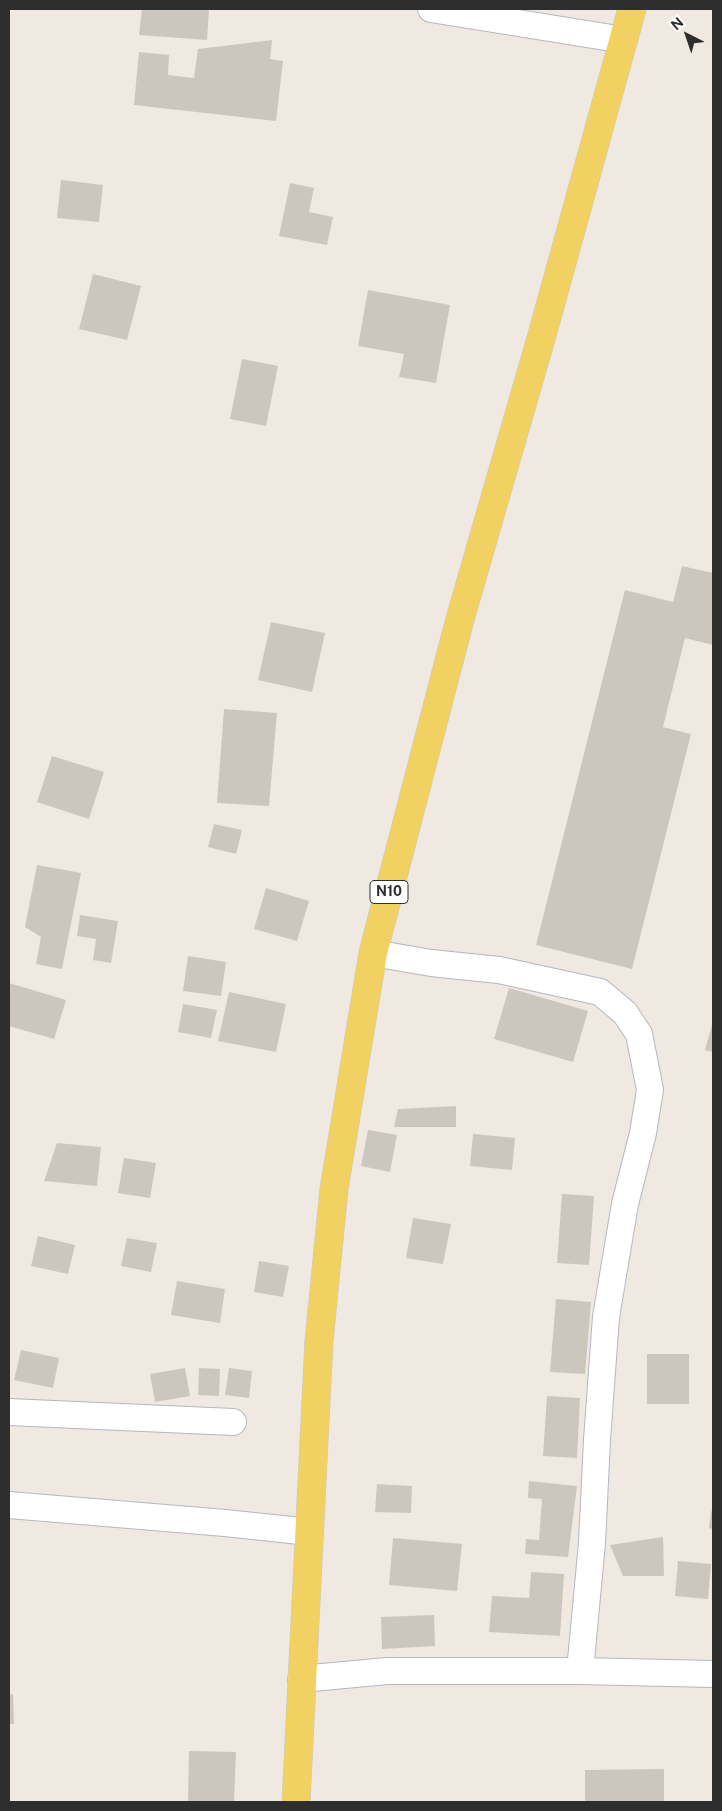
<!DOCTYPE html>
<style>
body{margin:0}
#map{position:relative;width:722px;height:1811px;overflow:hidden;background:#efe9e1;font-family:"Public Sans",sans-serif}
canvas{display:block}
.frame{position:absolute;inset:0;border:10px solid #2e2e2e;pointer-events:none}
.north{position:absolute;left:662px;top:10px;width:50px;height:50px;-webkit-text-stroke:4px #fff;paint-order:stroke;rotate:319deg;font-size:14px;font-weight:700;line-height:20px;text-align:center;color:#2e2e2e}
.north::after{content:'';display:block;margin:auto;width:18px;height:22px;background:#2e2e2e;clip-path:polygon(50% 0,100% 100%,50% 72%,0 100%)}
</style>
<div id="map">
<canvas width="722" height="1811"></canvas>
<div class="frame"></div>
<div class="north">N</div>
</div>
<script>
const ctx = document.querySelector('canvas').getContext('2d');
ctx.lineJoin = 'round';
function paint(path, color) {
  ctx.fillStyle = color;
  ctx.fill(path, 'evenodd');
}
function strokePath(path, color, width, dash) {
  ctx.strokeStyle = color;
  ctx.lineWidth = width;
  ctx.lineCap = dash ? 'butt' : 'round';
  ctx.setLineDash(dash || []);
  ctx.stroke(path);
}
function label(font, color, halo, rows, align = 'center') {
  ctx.font = font + ' "Public Sans",sans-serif';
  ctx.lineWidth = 4;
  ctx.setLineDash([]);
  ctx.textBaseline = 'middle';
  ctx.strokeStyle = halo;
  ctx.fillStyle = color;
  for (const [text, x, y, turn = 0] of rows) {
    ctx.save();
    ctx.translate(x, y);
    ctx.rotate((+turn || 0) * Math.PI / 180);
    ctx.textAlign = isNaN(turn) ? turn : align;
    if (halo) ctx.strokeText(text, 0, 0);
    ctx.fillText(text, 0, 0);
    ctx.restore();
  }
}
paint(new Path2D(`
 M142,9h67l-2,31 -68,-5z
 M272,40l-2,19 13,2 -7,60 -142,-16 5,-53 30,3 -1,20 26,3 4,-29z
 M61,180l42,5 -4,37 -42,-4z
 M290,183l24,5 -5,24 24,5 -6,28 -48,-9z
 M93,274l48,12 -14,54 -48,-11z
 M368,290l82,15 -14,78 -37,-6 5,-23 -46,-8z
 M242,359l36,7 -12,60 -36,-7z
 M682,566l31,7v72l-28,-7 -22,89 28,7 -59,235 -96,-24 89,-355 48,12z
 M271,622l54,11 -13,59 -54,-12z
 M224,709l53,4 -8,93 -52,-3z
 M52,756l52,16 -15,47 -52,-17z
 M214,824l28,6 -6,24 -28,-7z
 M37,865l44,8 -19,96 -26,-5 5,-27 -16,-10z
 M266,888l43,13 -12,40 -43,-12z
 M80,915l38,6 -7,42 -18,-3 3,-21 -19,-3z
 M188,956l38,6 -5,34 -38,-5z
 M9,983l57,17 -12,39 -45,-13z
 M509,988l79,23 -15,51 -79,-23z
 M229,992l57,12 -10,48 -58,-11z
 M183,1004l34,6 -6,28 -33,-6z
 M713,1021v31l-8,-2z
 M456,1106v21h-62l4,-18z
 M368,1130l29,5 -7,37 -29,-6z
 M473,1134l42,4 -3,32 -42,-4z
 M57,1143l44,4 -4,39 -53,-5z
 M124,1158l32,5 -6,35 -32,-5z
 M562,1194l32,2 -5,69 -32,-2z
 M413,1218l38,6 -8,40 -37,-6z
 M38,1236l37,9 -7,29 -37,-8z
 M127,1238l30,5 -6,29 -30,-6z
 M259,1261l30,5 -6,31 -29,-5z
 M177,1281l48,8 -5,34 -49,-8z
 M556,1299l35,3 -6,72 -35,-2z
 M21,1350l38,8 -6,30 -39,-8z
 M647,1354h42v50h-42z
 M185,1368l5,28 -35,6 -5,-28z
 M199,1368l21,1 -1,27 -21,-1z
 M229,1368l23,3 -3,27 -24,-3z
 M547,1396l33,2 -3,60 -34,-2z
 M529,1481l48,5 -9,71 -43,-3 1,-15 13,1 3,-41 -14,-1z
 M377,1484l35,2 -1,27 -36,-1z
 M711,1511l2,1v17l-4,-1z
 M663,1537l1,39h-41l-13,-31z
 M393,1538l69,6 -5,47 -68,-6z
 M678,1561l33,3 -3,35 -33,-3z
 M531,1572l33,2 -4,62 -71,-4 3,-36 37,2z
 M434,1615l1,31 -53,3 -1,-32z
 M13,1694l1,30h-5v-29z
 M189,1751l47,1 -2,50h-46z
 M664,1769v33h-79v-32z`), '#cbc7bf');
const street = new Path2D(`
 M431,9l193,31
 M373,953l58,10 68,7 101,22 25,21 14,21 11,56 -7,43 -18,71 -19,113 -9,123 -5,103 -12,128
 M9,1412l224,10
 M9,1505l216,18 85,9
 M301,1679l86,-8h193l133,3`);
const primary = new Path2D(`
 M296,1802l23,-461 15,-152 39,-236 87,-334 82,-284 90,-326`);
strokePath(street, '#b4b7c1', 28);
strokePath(primary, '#c9c9c9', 29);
strokePath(street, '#fff', 26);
strokePath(primary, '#f2d163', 28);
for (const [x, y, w] of [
 [389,892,38]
]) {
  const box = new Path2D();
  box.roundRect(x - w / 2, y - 11.5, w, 23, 4);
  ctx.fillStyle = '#fff';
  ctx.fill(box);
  strokePath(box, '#2e2e2e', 1);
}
label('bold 14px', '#2e2e2e', null, [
 ["N10",389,892]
]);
</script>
